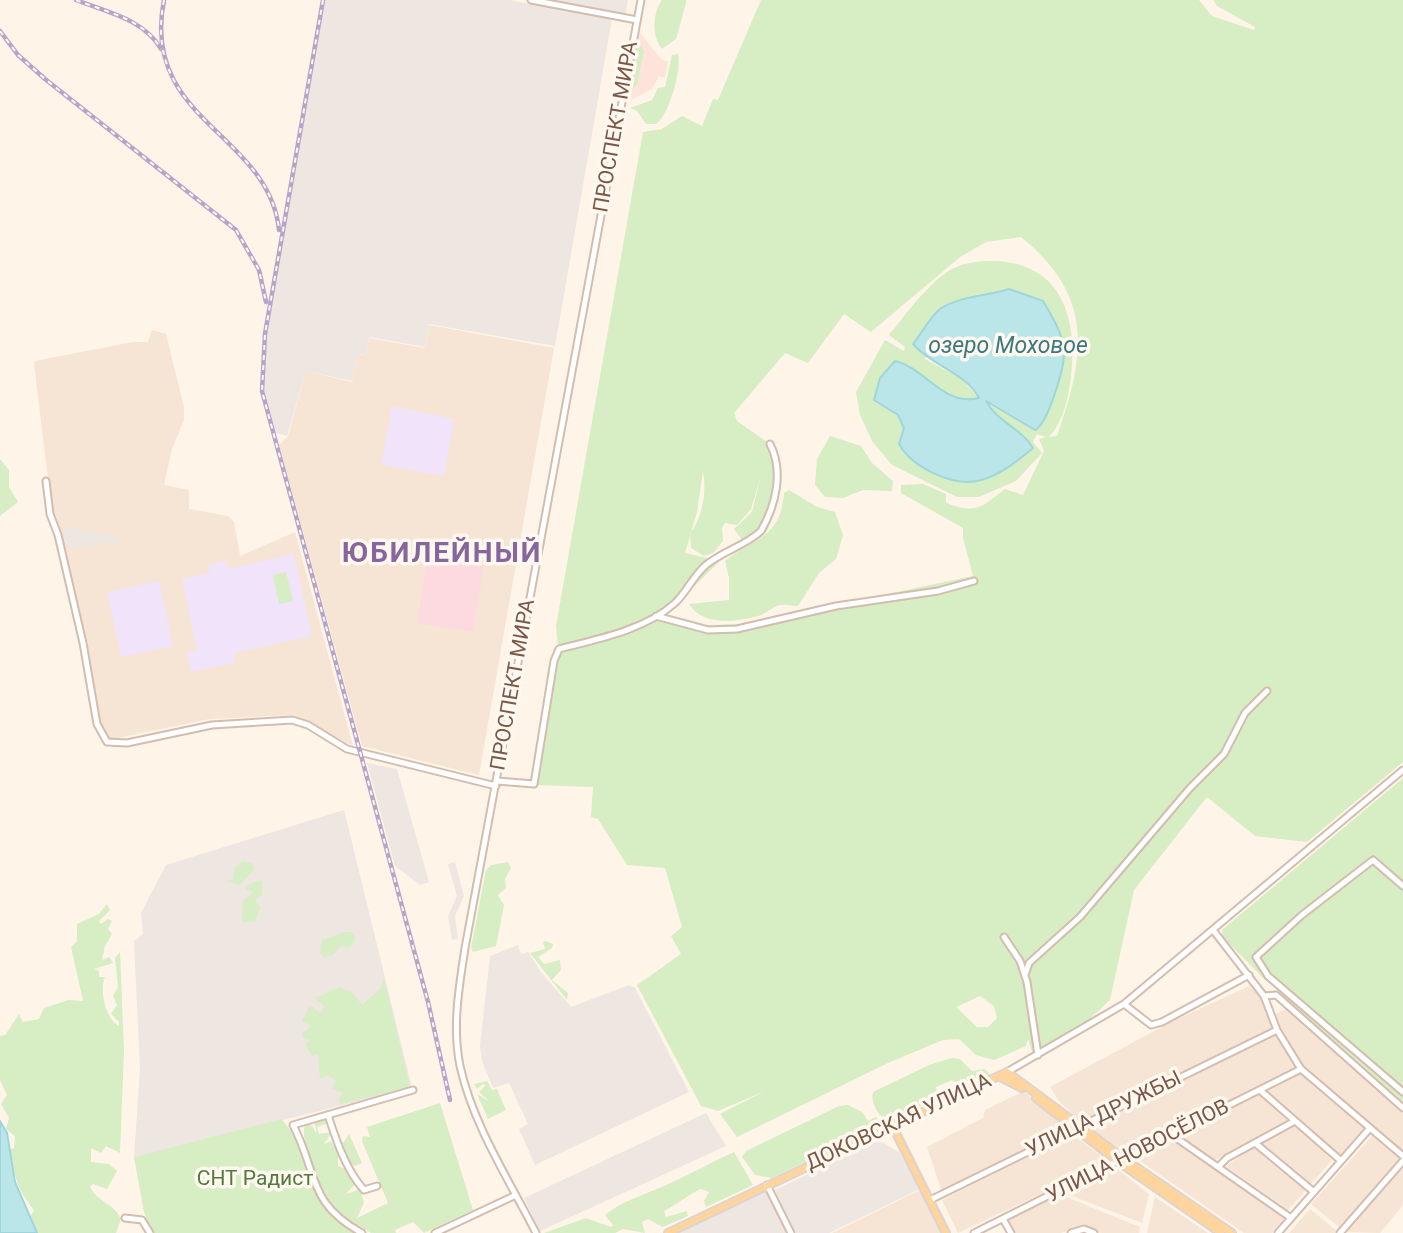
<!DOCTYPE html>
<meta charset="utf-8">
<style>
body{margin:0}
canvas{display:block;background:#fef4e7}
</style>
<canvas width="1403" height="1233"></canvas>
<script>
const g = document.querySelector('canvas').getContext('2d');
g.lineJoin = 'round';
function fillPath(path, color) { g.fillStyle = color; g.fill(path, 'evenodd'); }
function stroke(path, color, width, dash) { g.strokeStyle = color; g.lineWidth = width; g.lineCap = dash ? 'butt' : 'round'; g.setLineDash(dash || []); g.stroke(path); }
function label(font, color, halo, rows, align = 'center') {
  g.font = font + ' Roboto,sans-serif'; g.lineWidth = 7; g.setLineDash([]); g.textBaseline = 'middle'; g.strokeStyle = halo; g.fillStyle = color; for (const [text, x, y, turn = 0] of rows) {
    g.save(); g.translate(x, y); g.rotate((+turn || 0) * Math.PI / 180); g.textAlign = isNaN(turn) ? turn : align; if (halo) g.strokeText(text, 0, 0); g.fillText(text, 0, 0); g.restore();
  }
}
fillPath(new Path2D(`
 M429,325l125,23 -75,427 -117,-29 -83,-301 9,-9 18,-65 46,11 6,-28 8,1 3,-17 56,10z
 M152,330l14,4 18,73v13l-12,29 -8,36 25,5v19l39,7 6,6 6,34 55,-24 58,214 -60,-31 -83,4 -98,20 -5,-1 -6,-10 -17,-92 -24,-104 -8,-20 -18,-148 1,-3 98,-19h15z
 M1249,986l4,4 4,-2 18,40 -192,96 -24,-23 -9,-14 119,-64z
 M1287,1008l116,102v42l-101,-86 -28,-51z
 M1278,1034l19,34 -169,86 -40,-27z
 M1300,1072l64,56 -25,29 -73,-65z
 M1024,1091l45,40 -127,61 -15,-45 56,-29 2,-8z
 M1261,1093l28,29 -75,39 -37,-26z
 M1294,1123l38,37 -21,24 -52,-41z
 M1072,1134l37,28 -151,71 -16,-33z
 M1373,1135l27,23 -60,70 -29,-24z
 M1171,1138l116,77 -15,18h-28l-108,-75z
 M1254,1146l52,44 -18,20 -62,-44z
 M1403,1163v42l-23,28 -36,-1z
 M1115,1167l34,27 -7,29 -78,-30z
 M920,1190l22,43h-110z
 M1059,1194l81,33 -1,6h-38l-19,-8 -21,8h-47l-7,-13z
 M1155,1197l53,36h-61z
 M1310,1209l27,22 -2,2h-46z`), '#f6e5d5');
fillPath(new Path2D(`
 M639,32l23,28 6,1 -3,17 -6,-2 -7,13 -25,13z`), '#fee3da');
fillPath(new Path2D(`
 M325,0h184l103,19 -57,327 -126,-22 -4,23 -56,-10 -3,18 -8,-1 -6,27 -46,-10 -19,65 -14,-4 -10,-41v-35z
 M553,0h75l-2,14z
 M72,528l46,9 1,5 -52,6 -4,-19z
 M367,763l30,6 32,113 -9,3 -25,-19z
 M344,810l68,278 -278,69 6,-88 -6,-128 9,-7 -2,-21 25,-48z
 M455,862l9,34 -9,20 3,23 -6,1 -4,-24 9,-20 -9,-32z
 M518,945l3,9 7,-2 13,20 30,35 58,-22 6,3 54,104 -154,73 -16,-36 9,-5 -19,-41 -16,5 -11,-27 -2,-15 10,-90z
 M706,1113l20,33 -186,85 -16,-33z
 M875,1142l9,1 15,9 21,37 -91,44h-33l-21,-43z
 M766,1192l22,41h-111z`), '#eee6e1');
fillPath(new Path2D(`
 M392,406l62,13 -10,57 -63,-11z
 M294,554l18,82 -78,17 1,10 -44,9 -4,-20 10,-2 -15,-71 28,-6 -2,-8 18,-4 2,8z
 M159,581l14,65 -52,11 -14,-65z`), '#f1e3fa');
fillPath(new Path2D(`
 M428,558l56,9 -11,65 -56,-9z`), '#fcdae0');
fillPath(new Path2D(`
 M662,0h24v3l-10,36 -14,10c-10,-12 -10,-35 0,-49z
 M761,0h438l13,16 42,14 1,-3 -38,-21 -4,-6h190v762l-96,80 -52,-6 -48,-39 -73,93 -24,110 -31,29 -47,23 -4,-13 -2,7 -32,14 -18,-5 -17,-16 -16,1 -53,22 -153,75 -17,-23 45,-23 -47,20 -17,-5 -64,-121 44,-31 -10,-18 11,-9 -17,-59 -38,-3 -29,-46 -7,-2 2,-30 -57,-2 23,-126 -3,-33 87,-494 19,-3 20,-13 20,10 11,-27 5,1zM1021,237c73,59 65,118 36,199l-8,1c15,-16 19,-39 22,-60 7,-57 -8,-114 -77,-116 -14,0 -29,1 -42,8 -25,15 -44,43 -63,66l16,12 -1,4 -19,-11 -29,52 4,23 12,26 20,24 65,32h22l37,-16 26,-28 -9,-11 4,-8 9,3 -7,2 5,12 -21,44 -18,-6c-24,19 -29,25 -59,14v-9l-23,-10 -22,1v8l62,35v10l10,38 -229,48 -35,1 -43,-11 54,-53 -35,-8 12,-41 6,-41c4,20 0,45 -13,63l1,14 13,8 9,-3 10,-12 -1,-13 3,-5 12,2 14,-16 10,-34 -9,37 -18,17 12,16 21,-14 8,-21 2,-61 -40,-28 -3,-8 51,-60 23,10 36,-49 27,18 89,-75 26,-15zM1009,289l53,83 -13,39 -53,-5 -11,-6c13,20 33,30 48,49l-29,19 -100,-40 -6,-13 -11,-9 21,-42c19,18 43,41 71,34l-19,-20 -35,-19 35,-59 27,-4zM980,996l14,10 3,12 -9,9h-11l-21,-20z
 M641,46l3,5 -7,34 -6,5 -2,-4 7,-38z
 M678,54c4,15 -9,62 -22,70h-10l-9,-13 -7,-3 22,-8 6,-12 7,-1 7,-32z
 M830,436l31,10 11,17 21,18 -1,10 -29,-1 -20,8 -18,-1 -10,-12 2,-26z
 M0,459l9,11v17l9,15 -18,14z
 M789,490l28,17 18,5 8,23 -7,24 -17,14 -21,33c-5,0 -12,-2 -17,-1 -7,1 -13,7 -20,10 -22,7 -58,12 -72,-11l40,-4v-22l-4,-17c29,-23 56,-23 59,-68z
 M286,572l7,29 -14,3 -6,-29z
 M1403,778v324l-142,-126 -38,-39 -1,-7z
 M242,861l11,3 1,5 -14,16 -15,-4 8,-1 2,-12z
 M508,862l3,6 -6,11 1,9 -8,7 6,10 -8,41 -23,6 -2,-4 15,-78 5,-5z
 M262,880v14l-7,6 5,8 -5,14h-13l1,-21 11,-9 -9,-3 4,-5z
 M107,904l3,6 -11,11 2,3 7,-5 4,2 -4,8 4,5 -7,12 -3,14 7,-3 4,6 -19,6 5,2v6h6c-6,14 1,43 14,49v-4l-8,-8 6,-9 -4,-9 5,-9 -3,-29 5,-6 4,98 -4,103 -14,-7 -5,7 -10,-5v14l18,2 8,7 -10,18 -14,-5 -3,2c3,13 24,17 31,33l-5,14h-79l-7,-16 4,-7c-17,-21 -19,-32 -24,-60l4,-2 1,-12 -9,-7 3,-11 -8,-14 6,-9 -7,-15v-44l5,-1 14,-21 4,8 16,-3 5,-11 25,-8 14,1 -12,-54 6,-6v-17l22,-10z
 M345,932h7l3,5 -2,8 -6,3 -5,-3 -11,11 -7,1 -4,-4 2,-13z
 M546,941l7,3 -1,4 -14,9 6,7 16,-4 1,10 -9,10 16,13 -1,7 -37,-47 15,-4 -2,-7z
 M384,979l26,108 -70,17 -1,-6 4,-5 -11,-4 4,-8 -8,-6 -8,4 -2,-25 -6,2 -6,-11 4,-5 -6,-1 -2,-5 9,-8 -9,-5 8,-16 10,8 5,-6 -10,-9 24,-11 13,5 10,13 18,-16z
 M952,1058l8,1 12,12 13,-2 5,6 -28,13 -10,-8 -16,7 2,10 -47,25c-11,-2 -21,-19 -18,-30l56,-27z
 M487,1081l5,9 5,-1 9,21 -18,9 -11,-25 13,8 -11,-10 7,-7 -3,-1 -6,5 -3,-5z
 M440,1103l33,107 -49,23 -11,-11 -18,8 1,3h-25l-12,-8 -4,2c-24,-14 -57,-75 -50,-103l6,1 6,9 -3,-14 13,-4 2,7 -12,4 2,7 13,-2 -8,12 7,-3 7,12v13l12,5 6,12 -10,11 14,-5 4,13 -7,16 31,-15 -26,-62 1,-5 7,1 -3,-10z
 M848,1105l14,7 6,9 8,-4 5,8 -109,53 -17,-3 -13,-18 4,-6 93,-45z
 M282,1119c5,8 12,14 16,23 20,40 14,66 59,91h-205l-8,-21 -10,-55z
 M349,1134l13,29 -7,3 -6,-3 -6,-20z
 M734,1152l19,33 -47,22 -2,-6 5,-9 -8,-3c-11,4 -24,16 -37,22l2,6 21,-6 1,5 -25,11 -15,-8 -6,3 3,11 -22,-4 -8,4h-71l42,-15 25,9 2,-2 -8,-10c17,-14 39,-20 59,-29 23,-10 46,-23 70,-34z`), '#d7edc4');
const water = new Path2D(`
 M1009,289l34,12c9,15 20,33 21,50 1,15 -16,73 -29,79l-49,-29c11,21 35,27 47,47 -14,12 -34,28 -52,32 -28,8 -69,-13 -82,-36l5,-16 -6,-13 -24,-15 6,-22 15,-17c31,7 48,46 84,37 -12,-24 -48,-33 -66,-54 8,-10 17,-27 27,-35 19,-13 48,-13 69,-20z
 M0,1121l7,12 8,49 22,51h-37z`);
fillPath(water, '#bae5e9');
stroke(water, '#9fd6dc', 2);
const minor = new Path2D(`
 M531,0l106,20
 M46,481l4,33 8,21 25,108 14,81 10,18 20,1 85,-18 80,-5 16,5 39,24 149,37
 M656,616l52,14 29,-1 99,-23 102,-15 36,-10
 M497,781l37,3 20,-123 5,-12c39,-10 86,-19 116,-46 12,-11 18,-27 31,-38 17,-14 39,-19 55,-34 15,-26 23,-60 9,-87
 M1403,886l-30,-26 -71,55 -46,42 12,19 135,116
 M1213,930l51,66 13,34 24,39 102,87
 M1004,937l16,24 7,21 11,73
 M1025,975l4,-12 51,-46 110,-129 34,-34 21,-41 22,-22
 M1264,996l12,-1 127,113
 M1124,1004l27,21 11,-3 87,-47
 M1007,1072l117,-68 279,-234
 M1261,1091l79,69
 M328,1115c8,25 18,55 36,75l13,-4
 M1172,1135l119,83
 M1255,1143l59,49
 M1219,1166l8,-8 68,-37
 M767,1185l24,48
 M930,1200l347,-170
 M125,1218l17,2 8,13
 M1003,1219l8,14
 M362,1233c-55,-30 -44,-60 -69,-108l120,-35
 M435,1233l81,-38
 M536,1233c-27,-53 -63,-108 -76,-167 -8,-39 -1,-79 5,-118l176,-948
 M974,1233l327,-164
 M1071,1233l13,-4 10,4
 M1278,1233l92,-105
 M1340,1233l63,-72`);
const major = new Path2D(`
 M998,1076l24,12
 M1036,1098l81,63 104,72
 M893,1127l53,106
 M668,1233l339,-161 116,86 109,75`);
stroke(minor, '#d3bdae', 9);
stroke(major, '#dcd4d0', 10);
stroke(minor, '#fff', 5);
stroke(major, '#ffd59d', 6);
const rail = new Path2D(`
 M76,0c30,12 68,19 85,49
 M164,0c-24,121 105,133 115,230
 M323,0l-58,334 -3,57 166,611 22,98
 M0,31l18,24 27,24 191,151 23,40 7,32`);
stroke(rail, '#b6a4c9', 4.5);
stroke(rail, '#fff8ef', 2, [5]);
label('21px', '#7a5849', '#fff8ef', [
 ["ПРОСПЕКТ МИРА",617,127,-80],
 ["ПРОСПЕКТ МИРА",514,685,-80],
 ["УЛИЦА ДРУЖБЫ",1104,1115,-26],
 ["ДОКОВСКАЯ УЛИЦА",899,1123,-25],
 ["УЛИЦА НОВОСЁЛОВ",1138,1152,-27]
]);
label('21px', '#527a3d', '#fff8ef', [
 ["СНТ Радист",255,1180]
]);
label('italic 23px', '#3b787f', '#fff8ef', [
 ["озеро Моховое",1008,347]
]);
g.letterSpacing = '2px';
label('bold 28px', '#87659d', '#fff8ef', [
 ["ЮБИЛЕЙНЫЙ",442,555]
]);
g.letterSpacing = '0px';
</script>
